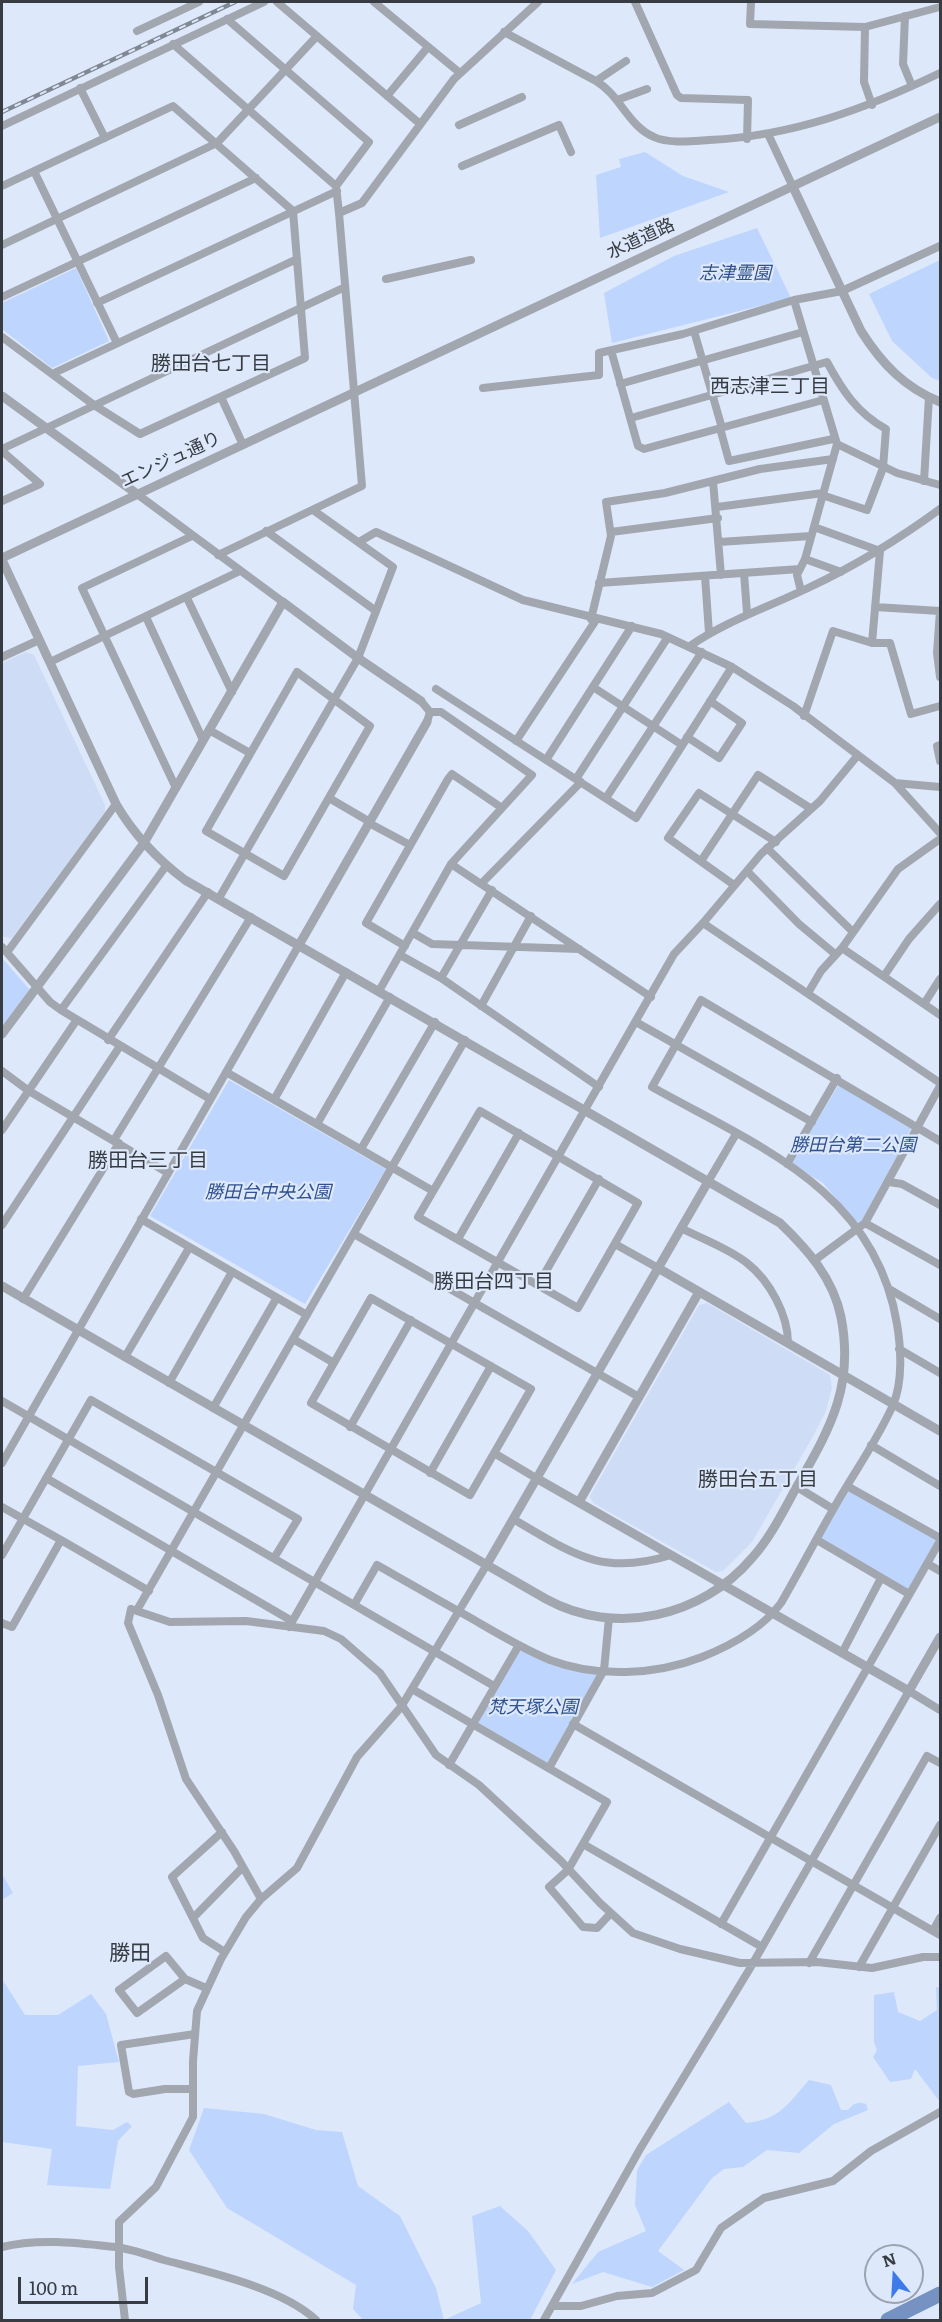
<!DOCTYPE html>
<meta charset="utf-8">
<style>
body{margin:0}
#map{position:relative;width:942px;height:2322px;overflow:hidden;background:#dde8fb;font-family:Literata,serif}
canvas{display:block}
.frame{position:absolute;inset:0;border:3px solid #373c43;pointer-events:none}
.north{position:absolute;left:864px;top:2244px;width:60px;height:60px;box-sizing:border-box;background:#dde8fb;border:2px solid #9ba3b1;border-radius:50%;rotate:342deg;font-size:16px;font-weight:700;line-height:24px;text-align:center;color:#373c43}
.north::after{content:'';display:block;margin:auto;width:21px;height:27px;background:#3e7ae9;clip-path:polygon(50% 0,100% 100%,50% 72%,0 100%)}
.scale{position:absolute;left:18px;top:2277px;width:130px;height:27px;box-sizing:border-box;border:3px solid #373c43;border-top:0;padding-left:8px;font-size:18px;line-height:21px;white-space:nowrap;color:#373c43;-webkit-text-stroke:4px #dde8fb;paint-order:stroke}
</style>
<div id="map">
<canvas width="942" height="2322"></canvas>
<div class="frame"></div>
<div class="north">N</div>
<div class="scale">100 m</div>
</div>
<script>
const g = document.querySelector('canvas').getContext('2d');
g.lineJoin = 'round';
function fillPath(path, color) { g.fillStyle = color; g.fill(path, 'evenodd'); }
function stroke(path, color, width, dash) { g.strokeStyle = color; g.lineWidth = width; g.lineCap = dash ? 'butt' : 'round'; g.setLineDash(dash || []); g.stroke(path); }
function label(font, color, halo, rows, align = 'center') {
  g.font = font + ' Literata,"Noto Sans JP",serif'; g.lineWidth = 4.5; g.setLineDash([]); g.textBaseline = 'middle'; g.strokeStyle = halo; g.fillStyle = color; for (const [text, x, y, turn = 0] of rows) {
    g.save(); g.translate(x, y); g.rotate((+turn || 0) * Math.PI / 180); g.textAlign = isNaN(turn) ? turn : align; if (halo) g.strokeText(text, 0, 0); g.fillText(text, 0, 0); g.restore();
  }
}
fillPath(new Path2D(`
 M26,652l8,3 71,150v7l-93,126 -8,-1 -2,-5v-269z
 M707,1303l123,72 2,13 -6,23 -14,27 -60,104 -29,29 -7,1 -123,-69 -3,-7 109,-191z`), '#cedcf6');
fillPath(new Path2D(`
 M645,152l38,24 46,16 -129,46 -4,-63 25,-8 -2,-8z
 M757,228l34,70 -179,45 -8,-50 70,-37z
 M940,260v121l-8,-3 -40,-37 -23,-47z
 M76,268l33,73 -57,27 -50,-39v-26z
 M2,958l28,32 -28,40z
 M229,1080l157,89 -81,135 -155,-88z
 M839,1084l73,43 -24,46 -1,8 -5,2 -18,36 -7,5 -34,-41 -32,-19z
 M847,1486l93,52 -31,56 -92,-54z
 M520,1648l80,25 -53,90 -70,-41z
 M2,1874l11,19 -11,7z
 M2,1979l23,36h33l33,-21 15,20 13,48 -41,4 -2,60 37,4 14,-8 5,4 -14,15 -8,48 -63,-4 5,-36 -50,-7z
 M936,1987l4,1v114l-25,-33 -4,10 -21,3 -17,-25 4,-7 -3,-8v-47l20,-3 4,20 22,9 17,-11z
 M809,2080l22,5 10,25h7c6,-7 9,-8 18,-6l2,6 -34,14 -35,29 -32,-3 -24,17 -19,2 -12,9 -54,73 26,19 -32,17 -49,-15 -31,12 26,-32 48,-21 -11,-26 2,-35 9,-15 83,-53 17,21c33,-3 42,-19 63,-43z
 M204,2108l60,6 52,16 26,2 16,54 42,30 36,72 8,32 37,-17 -9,-87 28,-10 28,25 28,39 -26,50h-167l-10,-11 3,-24 -129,-77 -38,-58z`), '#bed5fd');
stroke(new Path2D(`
 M888,2320l52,-26`), '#7692c2', 15);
stroke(new Path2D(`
 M277,2l142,121
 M374,2l86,71
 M635,2l42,93 4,3 67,2 -1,39
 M751,2l-1,22 115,3 75,-20
 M905,16l-2,48 9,22
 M227,19l142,123 -33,44
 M865,27l-1,55 8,23
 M137,31l62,-29
 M504,32l92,49 30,-20
 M173,44l163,142 3,27 23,273 -144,69
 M596,81c24,14 32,45 58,56 15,7 39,4 55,3 84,-4 156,-31 231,-67
 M80,88l25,50
 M387,96l41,-49
 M617,100l30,-11
 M459,125l63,-28
 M2,126l262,-124
 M768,134l25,53
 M462,166l97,-41 12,27
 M34,171l83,172
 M2,186l171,-80 120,105 12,147 -165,76 -46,-29 -92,-68
 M339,213l23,-10 92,-124 84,-77
 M2,245l215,-102 100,-107
 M386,279l85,-19
 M2,297l254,-119
 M794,300l43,144 60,29 43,12
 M97,303l240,-112
 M694,331l28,97
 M611,350l27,96 6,3 179,-49
 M52,374l245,-115
 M620,384l183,-52
 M483,388l116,-13v-22l84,-19 111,-34 48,-9 98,-45
 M221,397l22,48
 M631,418l196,-56c15,28 30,51 59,67l-3,39 -16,42 -45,-15
 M720,428l9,33 104,-22
 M2,449l343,-162
 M2,451l38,33 -38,17
 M713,481l8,94
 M924,481l5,-84
 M137,494l146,108
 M717,507l106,-14
 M814,527l66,24 -8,92
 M266,531l110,80
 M611,532l107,-14
 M359,542l17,-10 147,68 138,34 71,33 61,39 102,77 45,50
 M719,542l92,-6
 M805,559l36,13
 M744,573l3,40
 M705,576l4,57
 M599,583l201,-14
 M801,591l-4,-16 8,-16 32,-115
 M187,598l45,94
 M875,607l65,4
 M940,611l-3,42 3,24
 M146,617l57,123
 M591,619l20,-83 -5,-34 59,-9 95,-24 73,-10
 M690,646c38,-26 79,-39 120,-59 47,-22 89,-48 130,-78
 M2,657l37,-17
 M50,662l190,-91
 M297,672l73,54 -86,150 -78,-45z
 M593,687l89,58
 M436,689l200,129 96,-151
 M421,701l9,11 -3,10
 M804,716l29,-85 39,12h18l21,71 29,-8
 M209,730l41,23
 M687,737l32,21 23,-35 -32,-22
 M516,741l80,-121
 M940,745l-3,1 3,15
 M546,760l86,-134
 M576,779l92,-142
 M895,783l45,4
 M176,788l-94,-200 110,-52
 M329,798l41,24
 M606,798l96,-146
 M369,823l41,22
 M767,848l86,84
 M701,861l57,-86 52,33
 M451,864l200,133
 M747,871l52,53 36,30
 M481,884l100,-102
 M734,885l-66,-47 31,-45 77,49
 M219,898l139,-240 35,-91 -80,-57
 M703,923l237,160
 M413,933l19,11 147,5
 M405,946l-39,-23 82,-144 4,-5 50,34
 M2,947l48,55 11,8 149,89
 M842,948l98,67
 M8,951l108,-147
 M400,955l41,23 158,109
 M884,976l25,-37 31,-35
 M441,978l51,-88
 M379,991l72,-127 81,-89 -91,-63h-11
 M808,993l13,-22 21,-23 56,-79 42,-30
 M924,1004l16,-25
 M481,1006l50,-90
 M61,1010l105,-144
 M636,1022l176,100
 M108,1040l100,-148
 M2,1071l27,20 139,82
 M226,1072l207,119
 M275,1098l71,-126
 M480,1111l158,92 -60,105 -160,-91z
 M317,1124l73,-127
 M2,1130l74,-109
 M114,1140l137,-223
 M361,1149l74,-127
 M787,1164l50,-86
 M709,1180l27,-46
 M889,1182l13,2 38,21
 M141,1219l166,96
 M865,1223l75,42
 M2,1225l118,-179
 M681,1228c21,11 47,20 66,35 23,18 41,52 41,80
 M354,1234l285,163
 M458,1239l61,-106
 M615,1244l43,24
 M815,1260l50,-37 75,-137
 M538,1285l61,-106
 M889,1289l51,30
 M371,1298l160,91 -61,106 -159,-92z
 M23,1299l96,-156
 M293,1339l41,24
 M899,1349l41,24
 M125,1357l64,-109
 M169,1383l63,-111
 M2,1401l492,285
 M213,1408l63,-109
 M350,1427l61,-107
 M871,1445l69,41
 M494,1453l42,25
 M2,1463l297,-518
 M430,1473l61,-107
 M46,1478l246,143
 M847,1486l93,52
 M797,1487l36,22
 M2,1507l59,33
 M513,1519c59,34 88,58 158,36
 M817,1540l92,54
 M2,1555l89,-155 207,119 -24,39
 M928,1564l12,7
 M354,1605l23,-40c30,17 61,35 92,52 26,15 52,31 81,43 47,18 106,15 152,-3 30,-12 60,-28 79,-54 18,-31 35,-64 53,-95 19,-34 43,-67 59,-103 10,-23 8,-57 4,-81 -22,-134 -139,-178 -245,-237l49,-87 239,141
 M137,1610l328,-570
 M2,1623l10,4 49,-87 88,51
 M289,1627l385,-673 29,-31 58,-69 59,-53 38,-46
 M842,1653l39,-75
 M412,1689l195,113 -39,68 -19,17 34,40 14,1 14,-15
 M573,1724l367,211
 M449,1765l70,-120
 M549,1768l55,-98 5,-52
 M222,1832l-50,45 31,61 22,14
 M583,1844l179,103
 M261,1899l-27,-48 -48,-72 -28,-84 -30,-72 3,-14 39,13 76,-1 78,10 17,8 39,34 56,82 43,30 82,76 39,42 33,30 47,16 60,14 77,-1 55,6 51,-11h17
 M193,1918l50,-51
 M721,1924l219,-383
 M933,1931l7,-13
 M809,1963l118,-207 13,7
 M859,1967l81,-142
 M185,1979l-48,34 -18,-23 47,-34 19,23 21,9
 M193,2089h-28l-32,5 -4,-2 -8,-47 74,-11
 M2,2247c36,-9 76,-4 113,0 17,2 33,8 49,13 45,12 118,28 152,60
 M553,2306h28l36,-10 35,-3 44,-23 25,-42 43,-30 69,-17 38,-30 69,-39
 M125,2320l-6,-53v-45l37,-35 37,-70v-56l4,-50 24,-52 25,-42 15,-18 36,-31 60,-111 44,-50 85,-141
 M544,2320l96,-171 109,-179 160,-279 31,19`), '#a2a7af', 8);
stroke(new Path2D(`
 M793,187l68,144c21,33 43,56 79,71
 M2,396l135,98
 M2,558l938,-441
 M2,560l114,244c18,31 41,55 69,76l595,343c28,27 53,55 61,94 13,67 -9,108 -41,164 -15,26 -28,55 -48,77 -50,59 -137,79 -206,41l-544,-313
 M299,945l128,-223
 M2,1034l142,-191 139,-241 75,56 63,43
 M658,1268l282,163
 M536,1478l373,213 31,-54
 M579,1502l120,-210
 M486,1566l223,-386`), '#a2a7af', 9);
const rail = new Path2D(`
 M2,112l233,-110`);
stroke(rail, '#808894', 4.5);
stroke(rail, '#dde8fb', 2, [7]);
label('18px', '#373c43', '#dde8fb', [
 ["水道道路",641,239,-25],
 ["エンジュ通り",171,460,-25]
]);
label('italic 18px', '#30518f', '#dde8fb', [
 ["志津霊園",735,274],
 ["勝田台第二公園",853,1146],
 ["勝田台中央公園",268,1193],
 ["梵天塚公園",533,1708]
]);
label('20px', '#373c43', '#dde8fb', [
 ["勝田台七丁目",211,364],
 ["西志津三丁目",770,387],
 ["勝田台三丁目",148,1161],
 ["勝田台四丁目",494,1282],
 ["勝田台五丁目",758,1480]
]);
label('21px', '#373c43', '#dde8fb', [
 ["勝田",130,1954]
]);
</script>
